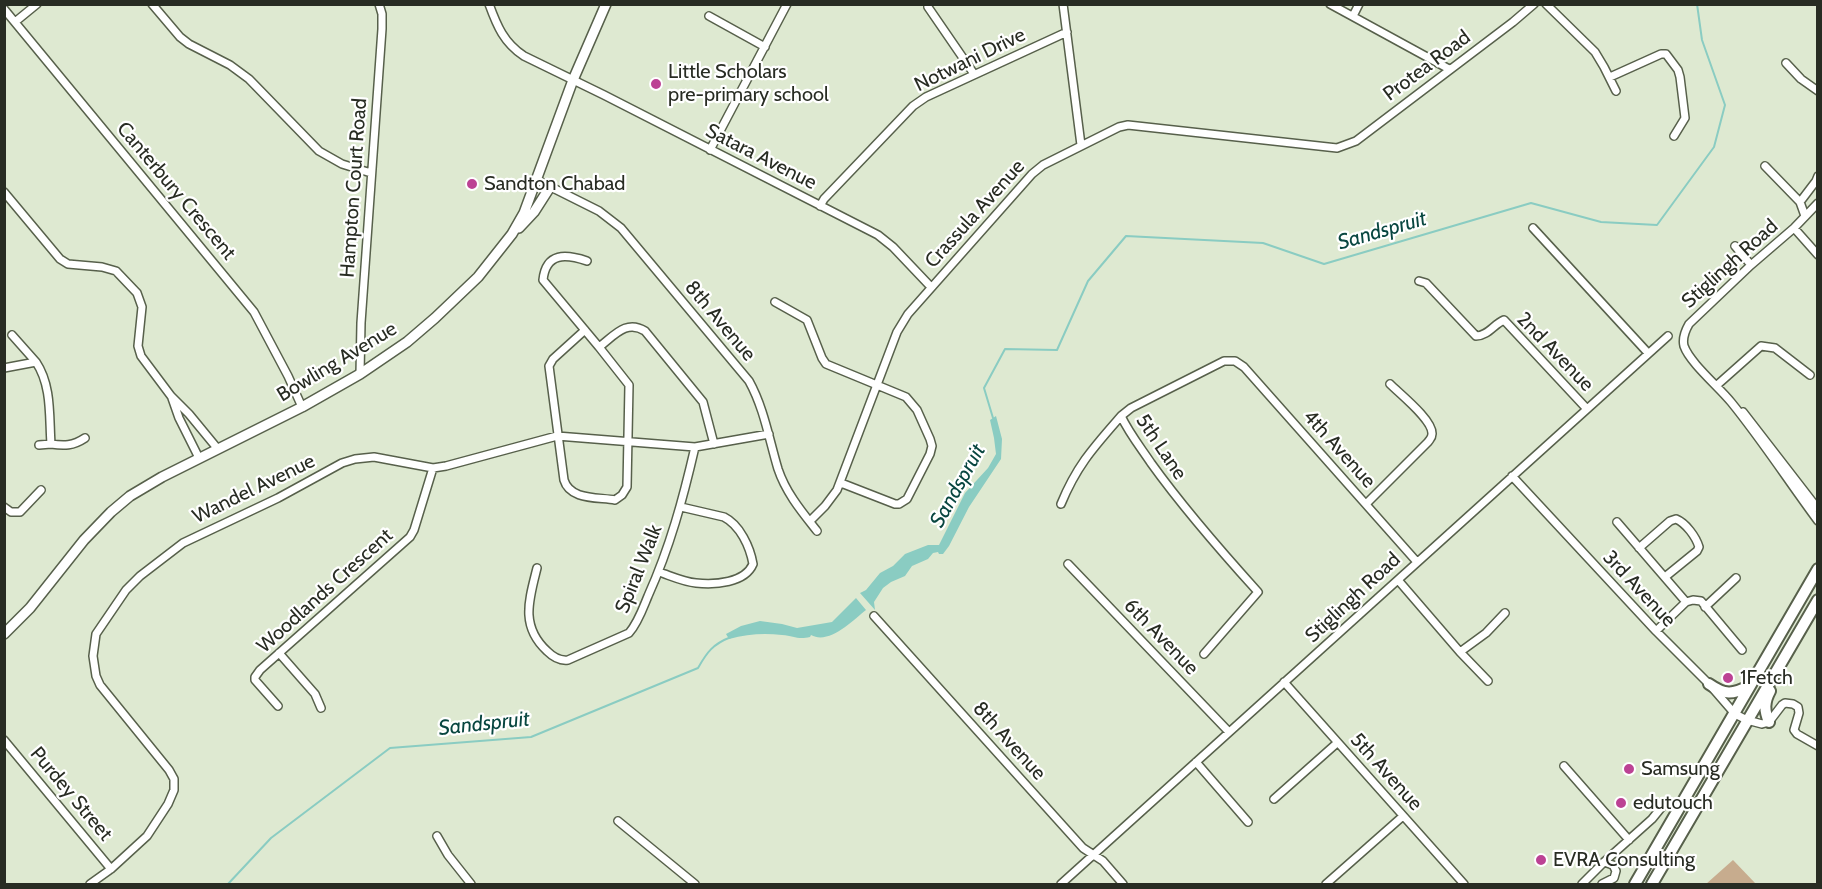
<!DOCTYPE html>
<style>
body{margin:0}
#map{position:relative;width:1822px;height:889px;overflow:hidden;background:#dee9d1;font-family:Cabin,sans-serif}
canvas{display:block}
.frame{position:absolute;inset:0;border:6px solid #282c23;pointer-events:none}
</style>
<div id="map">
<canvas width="1822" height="889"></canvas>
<div class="frame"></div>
</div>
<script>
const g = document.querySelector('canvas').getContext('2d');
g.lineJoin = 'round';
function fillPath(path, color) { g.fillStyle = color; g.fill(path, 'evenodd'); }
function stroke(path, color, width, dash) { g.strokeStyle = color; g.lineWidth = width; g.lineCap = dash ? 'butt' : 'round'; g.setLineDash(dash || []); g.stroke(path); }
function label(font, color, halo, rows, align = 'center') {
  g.font = font + ' Cabin,sans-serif'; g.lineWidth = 4.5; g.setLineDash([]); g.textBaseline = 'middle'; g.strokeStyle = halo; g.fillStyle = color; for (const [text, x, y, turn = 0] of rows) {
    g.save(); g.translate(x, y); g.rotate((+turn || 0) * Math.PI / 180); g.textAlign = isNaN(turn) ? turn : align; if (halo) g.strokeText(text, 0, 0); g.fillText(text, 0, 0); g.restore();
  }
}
fillPath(new Path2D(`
 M1733,860l23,24h-50z`), '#c7ac8e');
fillPath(new Path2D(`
 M996,416l6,23 -1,20 -32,48 -20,39 -6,8h-4l-1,-2 -5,1 -5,6 -16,7 -7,10 -14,6 -8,6 -9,14 1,8 -15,-17 6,-3 14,-17 13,-7 12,-12 23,-9h11l26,-52 23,-25 8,-14 -2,-16 -4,-18z
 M856,598l10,12c-14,11 -37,35 -55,25l-1,2c-12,3 -16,-1 -28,-2 -18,-2 -35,-1 -53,4l-3,-5 15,-8 19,-5 22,3 15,4 35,-6z`), '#8accc2');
stroke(new Path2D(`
 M993,418l-9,-30 21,-39 52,1 31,-69 38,-45 137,7 61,21 207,-61 70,19 56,3 57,-78 11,-42 -23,-65 -5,-36
 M228,884l43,-46 119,-90 141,-11 167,-69c9,-16 15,-24 33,-31`), '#8accc2', 2);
const minor = new Path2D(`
 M152,4l28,33 9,7 41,21 19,14 70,72 23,13 29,9
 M489,4c8,22 15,39 35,52l80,39 274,140 15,12 38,40
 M1063,4l18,141
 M1330,4l119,65
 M1546,4l49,48 9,15 12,24
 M928,7l46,67
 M4,9l250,303 34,64 14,31
 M709,16l56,31
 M1353,16l6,-12
 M15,22l22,-18
 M1786,63l15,16 17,12
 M1610,77l51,-23h5l12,16 2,7 5,41 -11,18
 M710,150l77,-146
 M1765,166l35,36 5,14
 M537,180l62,31 22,17 128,153c15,27 20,58 29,88 8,24 24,43 39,62
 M4,192l56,67 8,5 34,3 14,4 21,22 5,14 -4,39 3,10 30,40 18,18 28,34
 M1800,202l16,-21 2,-5
 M1818,203l-24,25 -43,37 -62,59c-4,7 -7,14 -5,22 6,17 35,41 47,56 31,38 58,80 87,119
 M820,206l4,-7 89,-93 13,-9 141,-65
 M1533,228l115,125
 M1794,228l24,27
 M1735,246l16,19
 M1419,281l7,2 50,53c12,0 18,-12 28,-16l83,89
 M775,302l32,18 15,38 4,6 80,33 11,13 13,29 2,7 -2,8 -23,45 -8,5h-4l-54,-21
 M585,330l-32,29 -4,7 15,114c6,20 33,17 51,20l7,-5 5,-8 2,-102 -30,-38 -56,-67c3,-28 23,-26 44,-19
 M12,335l24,27
 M599,347c15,-11 27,-28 46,-16l58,71 11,42
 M4,368l32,-6c16,24 13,54 15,82 13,2 22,2 34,-6
 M360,374l1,-51 21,-294v-15l-3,-10
 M1716,386l45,-40 14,2 35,27
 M172,398l7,20 20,40
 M1743,412l75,97
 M39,445l12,-1
 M1512,476l144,155 53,53 26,30 12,6 15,4 7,-2 13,-17 3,-2 8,1 5,3 1,6 -5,17 3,4 21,12
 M1061,504c16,-39 33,-57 60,-88
 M1366,504l62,-62c2,-3 4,-4 4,-8 1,-14 -32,-40 -42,-50
 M4,507l7,5h9l21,-22
 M810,521l15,-15 12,-16 60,-158 11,-18 124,-140 11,-9 76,-38 9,-2 209,23 19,-7 157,-119 21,-18
 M1617,522l69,80
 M1639,548l31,-27 6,-2c10,4 20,18 23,28l-2,4 -32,26
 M1068,564l161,168
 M537,568c-8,32 -17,58 10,83 6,6 13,10 21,9l61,-27c9,-10 14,-25 19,-37 22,-49 35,-97 47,-149
 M659,572c12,4 25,10 37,11 19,2 49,0 57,-19 -3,-17 -13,-39 -29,-47l-43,-10
 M1398,580l62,72 28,29
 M1705,607l31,-29
 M874,616l209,232 20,13 20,23
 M1656,631l30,-29 7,-2 8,1 41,49
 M1460,652l26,-19 19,-20
 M279,653l36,41 6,14
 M1204,654l54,-62c-38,-42 -74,-83 -107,-129 -10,-15 -22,-30 -30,-47l10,-8 93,-47h11l9,6 173,195
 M1284,682l180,202
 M278,706l-23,-26v-3l5,-7 150,-133 4,-7 19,-62
 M4,740l107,129
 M1196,762l52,60
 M1564,766l65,74
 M1274,799l63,-56
 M618,821l77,63
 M437,836l11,19 23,29
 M90,884l21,-15 36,-33 21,-32 6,-14v-11l-5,-9 -69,-85 -4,-9 -3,-20 3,-22 30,-44 14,-14 43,-33 95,-45 64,-35 13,-4 19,-2 59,11 13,-2 111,-30 138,11 74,-13
 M1061,884l607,-548
 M1326,884l77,-68
 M1582,884l22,-22 48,-43 13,-16
 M1602,884l12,-6 2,-7 -3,-6 -9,-3`);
const secondary = new Path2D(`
 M519,228l15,-16 16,-25
 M4,634l26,-26 54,-68 27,-28 19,-16 32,-19 140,-70 58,-33 47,-32 28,-24 43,-41 34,-43 12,-21 49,-133 33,-76`);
const primary = new Path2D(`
 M1709,684c16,11 23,11 40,2
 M1769,722c-5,-12 -5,-20 1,-31
 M1635,884l183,-315
 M1652,884l166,-284`);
stroke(minor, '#57604b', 10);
stroke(secondary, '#57604b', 12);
stroke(primary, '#57604b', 14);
stroke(minor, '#fff', 7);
stroke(secondary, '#fff', 9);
stroke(primary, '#fff', 10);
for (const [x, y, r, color] of [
 [656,84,6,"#bc4294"],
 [472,184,6,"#bc4294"],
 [1728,678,6,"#bc4294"],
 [1629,769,6,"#bc4294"],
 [1621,803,6,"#bc4294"],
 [1541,860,6,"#bc4294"]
]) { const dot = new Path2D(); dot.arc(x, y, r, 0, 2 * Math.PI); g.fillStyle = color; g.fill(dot); stroke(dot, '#fff', 2); }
label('20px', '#282c23', '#fff', [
 ["Notwani Drive",970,60,-26],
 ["Protea Road",1427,66,-37],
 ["Satara Avenue",761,157,27],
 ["Hampton Court Road",354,188,-86],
 ["Canterbury Crescent",176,191,50],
 ["Crassula Avenue",975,214,-48],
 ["Stiglingh Road",1730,264,-42],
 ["8th Avenue",720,321,50],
 ["2nd Avenue",1555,352,46],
 ["Bowling Avenue",337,362,-31],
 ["5th Lane",1161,447,56],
 ["4th Avenue",1339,449,48],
 ["Wandel Avenue",254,489,-26],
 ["Spiral Walk",639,569,-68],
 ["3rd Avenue",1639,589,47],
 ["Woodlands Crescent",325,591,-42],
 ["Stiglingh Road",1353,598,-43],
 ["6th Avenue",1161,637,46],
 ["8th Avenue",1009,741,48],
 ["5th Avenue",1386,772,48],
 ["Purdey Street",71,794,50]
]);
label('20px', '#282c23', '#fff', [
 ["Little Scholars",668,72],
 ["pre-primary school",668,95],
 ["Sandton Chabad",484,184],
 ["1Fetch",1740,678],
 ["Samsung",1641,769],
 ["edutouch",1633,803],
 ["EVRA Consulting",1553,860]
], 'left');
label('italic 21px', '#084640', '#fff', [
 ["Sandspruit",1382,231,-16],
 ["Sandspruit",958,486,-61],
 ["Sandspruit",484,724,-6]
]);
</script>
